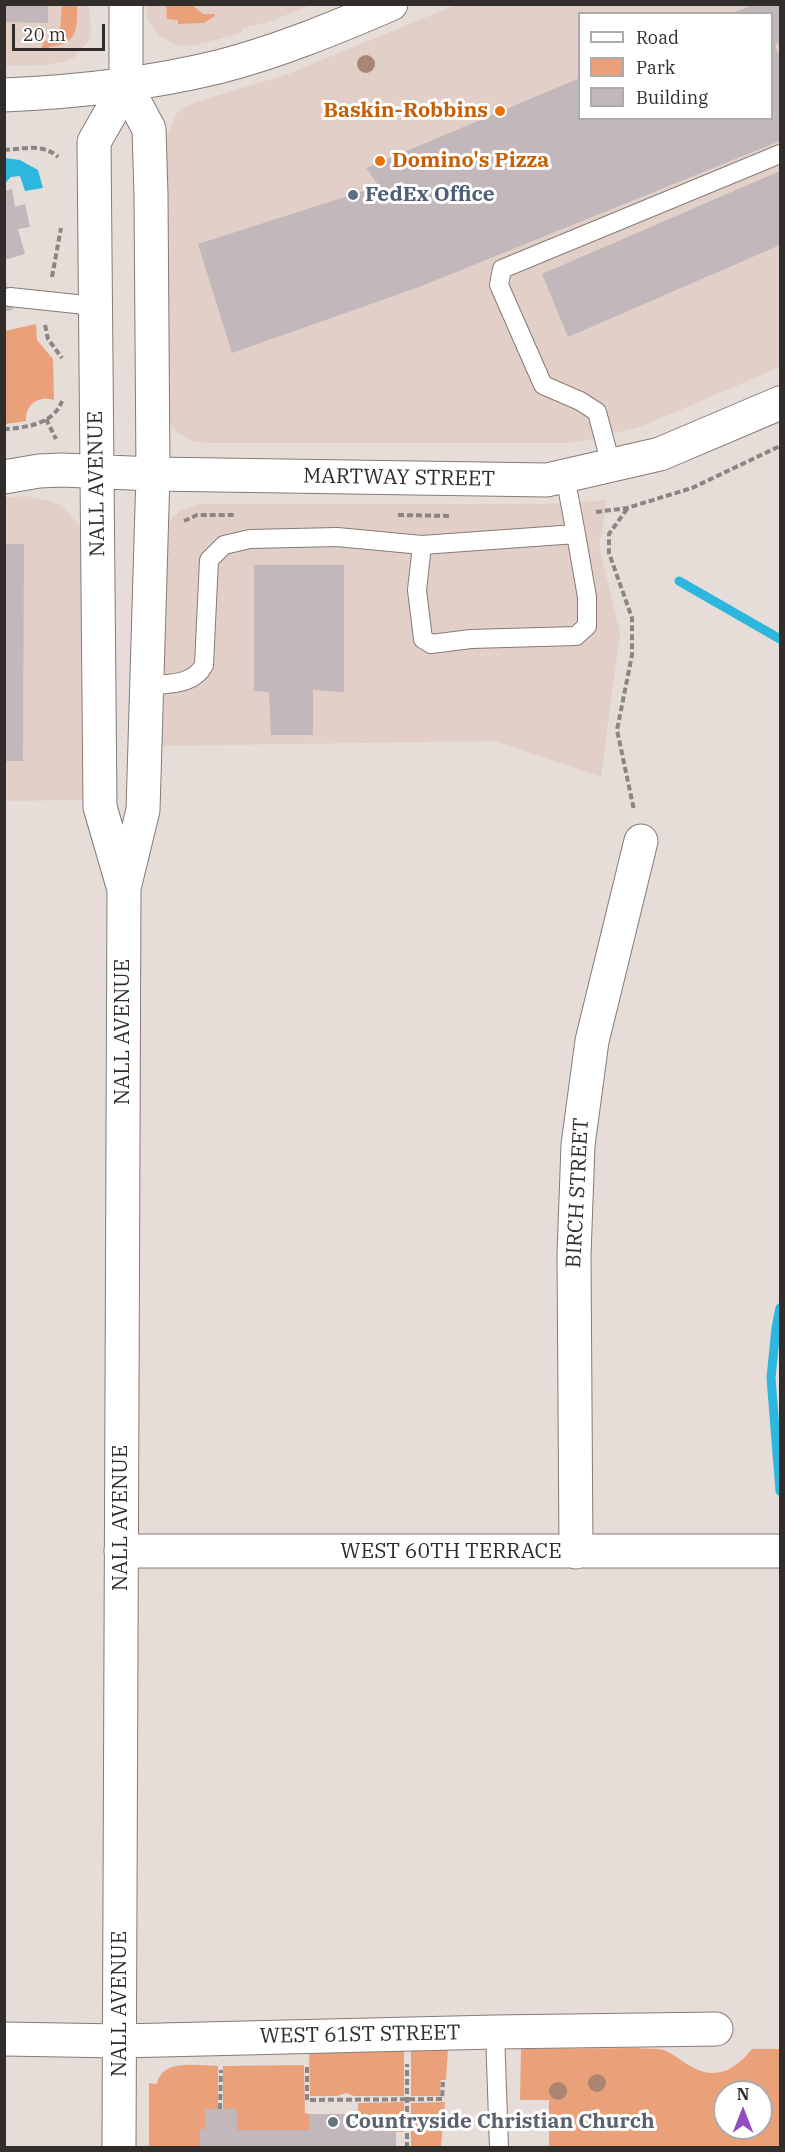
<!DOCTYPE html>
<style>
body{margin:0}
#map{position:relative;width:785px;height:2152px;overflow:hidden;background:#e6dcd8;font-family:"IBM Plex Serif",serif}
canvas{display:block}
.frame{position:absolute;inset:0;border:6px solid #312d2b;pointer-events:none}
.legend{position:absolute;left:578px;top:12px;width:195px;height:108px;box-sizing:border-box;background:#fff;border:2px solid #adabaa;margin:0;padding:8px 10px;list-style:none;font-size:18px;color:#312d2b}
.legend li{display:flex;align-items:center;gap:12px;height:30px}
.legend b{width:30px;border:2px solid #adabaa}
.north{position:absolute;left:713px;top:2080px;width:60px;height:60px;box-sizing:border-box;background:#fff;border:2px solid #adabaa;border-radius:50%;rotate:0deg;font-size:16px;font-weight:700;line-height:24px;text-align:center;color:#312d2b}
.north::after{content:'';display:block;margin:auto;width:21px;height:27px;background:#914ec3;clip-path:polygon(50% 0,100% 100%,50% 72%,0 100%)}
.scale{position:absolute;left:12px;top:24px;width:93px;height:27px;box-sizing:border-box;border:3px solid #312d2b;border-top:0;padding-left:8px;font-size:18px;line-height:21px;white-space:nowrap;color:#312d2b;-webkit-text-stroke:4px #fff;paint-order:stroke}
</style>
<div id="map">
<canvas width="785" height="2152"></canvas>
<div class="frame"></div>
<ul class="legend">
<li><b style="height:8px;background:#fff"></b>Road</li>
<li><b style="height:16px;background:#eaa17a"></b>Park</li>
<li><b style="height:16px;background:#c2b7bb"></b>Building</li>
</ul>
<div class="north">N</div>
<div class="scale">20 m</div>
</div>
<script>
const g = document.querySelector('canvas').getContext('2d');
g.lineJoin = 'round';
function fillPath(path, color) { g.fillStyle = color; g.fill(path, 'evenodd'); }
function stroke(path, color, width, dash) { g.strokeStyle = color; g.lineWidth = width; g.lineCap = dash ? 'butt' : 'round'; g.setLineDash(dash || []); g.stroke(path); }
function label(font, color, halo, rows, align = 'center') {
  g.font = font + ' "IBM Plex Serif",serif'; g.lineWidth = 6; g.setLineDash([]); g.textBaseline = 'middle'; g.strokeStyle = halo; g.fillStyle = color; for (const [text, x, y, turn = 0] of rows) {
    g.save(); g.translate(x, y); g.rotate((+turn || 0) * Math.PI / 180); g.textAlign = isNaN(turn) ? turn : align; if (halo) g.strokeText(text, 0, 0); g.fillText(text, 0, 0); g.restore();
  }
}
fillPath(new Path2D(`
 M4,5h85l2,28 -2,7 -16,18 -7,3 -19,4 -42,1z
 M146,5h165l-42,17 -27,6v5l-47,12 -12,1 -9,-2 -16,-9 -11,-17z
 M455,5h325v362l-137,59 -49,13 -27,4h-362l-13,-2 -15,-8 -10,-15 -2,-276 11,-28 9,-7 11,-5 92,-28zM580,14h192v104h-192z
 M25,496l22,4 14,5 14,15 10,16 4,264 -84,1v-303z
 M607,500l-8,45 21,88 -19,144 -106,-36 -334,5 6,-222 12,-13 20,-7h346z`), '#e2d0c8');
fillPath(new Path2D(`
 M62,5h15c0,23 2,39 -28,42v3h-8l2,-7 17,-14z
 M166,5h26l11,9h12v2l-11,7 -26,1v-4l-11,-1z
 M36,324l1,16 16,19 1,41c-16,-5 -29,5 -28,21l-21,3v-93z
 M636,2048c9,1 19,0 28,2 10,4 18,12 28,17 25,14 44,2 60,-18h28v98h-231v-47h-29l1,-51zM725,2092h36v36h-36z
 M404,2049v47h-50l-8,-3 -9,3h-27l-1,-46z
 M411,2049h37l-2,31h-5l-1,16h-29z
 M304,2065l1,48 4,1v16h-72l-1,-21h-13v-43z
 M218,2066v43h-13v20h-5v18l-51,1v-65l8,1c5,-26 41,-18 61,-18z
 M404,2102v30l-46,-2v-27z
 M445,2102l-4,44h-30v-43z`), '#eaa17a');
fillPath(new Path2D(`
 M5,158l15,2 18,10 5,18 -18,3 -5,-15 -9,1 -6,6z`), '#2eb7de');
stroke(new Path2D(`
 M679,581l101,58
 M780,1308l-4,20 -5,50 9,113`), '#2eb7de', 9);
fillPath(new Path2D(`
 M4,4h44v19l-44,-1z
 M755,4h25v38l-5,3 5,13v83l-361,146 -187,66 -34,-109 181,-58 -13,-18 214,-90v40h192v-104l-39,-1z
 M780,171v74l-212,92 -26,-63z
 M12,189l3,18 10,-3 5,23 -12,2 7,25 -21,6v-69z
 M4,274l9,36 -9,1z
 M4,544h20l-1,217h-19z
 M254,565h90v127l-31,-2v45h-42l-2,-43 -15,-1z
 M205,2109h32v21h72v-16h49v16h38v18h-196v-19h5z`), '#c2b7bb');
const lane = new Path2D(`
 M10,297l85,9
 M611,465l-14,-53 -17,-11 -37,-16 -44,-100 3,-16 278,-115
 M565,476l11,58 -154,11 -5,45 6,49 8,5 40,-5 105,-3 11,-10v-29l-11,-63
 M147,686c21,-3 46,0 57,-21l5,-105 15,-15 26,-6 87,-2 85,8
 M495,2032l4,116`);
const street = new Path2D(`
 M153,474l394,6 113,-26 120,-51
 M121,1551h659
 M576,1552l-2,-297 4,-110 14,-104 49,-200
 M4,2039l116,2 375,-9 221,-3`);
const secondary = new Path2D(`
 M4,95c73,-3 144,-11 214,-28 59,-15 117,-39 173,-63
 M4,477l35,-6 23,-1 91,4
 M123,886l-23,-79 -6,-665 32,-56
 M119,2148l5,-1260 19,-78 10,-336 -2,-279 -2,-66 -23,-43v-82`);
stroke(lane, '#847b77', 20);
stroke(street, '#847b77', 35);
stroke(secondary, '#847b77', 35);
stroke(new Path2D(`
 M4,150c19,-1 39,-7 54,7
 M52,277l9,-49
 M45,325l3,14 14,19
 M46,419l10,20
 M4,429c21,-1 50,-5 58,-28
 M627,509l-18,25v19l23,65v37l-15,75 17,80
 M596,512l31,-4 65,-20 88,-42
 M398,515l53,1
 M184,521l13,-6h38
 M307,2067v33l135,-1 1,-17
 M220,2109l1,-39
 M407,2148v-84`), '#8c8582', 4, [6, 3]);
stroke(lane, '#fff', 18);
stroke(street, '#fff', 33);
stroke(secondary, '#fff', 33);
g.fillStyle = '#aa8672';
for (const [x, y] of [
 [366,64],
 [597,2083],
 [558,2091]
]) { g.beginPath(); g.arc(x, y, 9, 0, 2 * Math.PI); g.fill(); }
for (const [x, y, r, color] of [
 [500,111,6,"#e8710a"],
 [380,161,6,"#e8710a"],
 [353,195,6,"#5c6f8a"],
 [333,2122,6,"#6b7280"]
]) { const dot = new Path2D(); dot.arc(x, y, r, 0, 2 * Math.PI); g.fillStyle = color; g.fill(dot); stroke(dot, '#fff', 2); }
label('bold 21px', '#c56008', '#fff', [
 ["Baskin-Robbins",488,111],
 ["Domino's Pizza",392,161,"left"]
], 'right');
label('bold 21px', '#4e5e75', '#fff', [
 ["FedEx Office",365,195]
], 'left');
label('21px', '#312d2b', '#fff', [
 ["MARTWAY STREET",399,478,1],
 ["NALL AVENUE",97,484,-91],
 ["NALL AVENUE",123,1032,-90],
 ["BIRCH STREET",578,1193,-87],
 ["NALL AVENUE",121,1518,-90],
 ["WEST 60TH TERRACE",451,1552],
 ["NALL AVENUE",120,2004,-90],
 ["WEST 61ST STREET",360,2035,-1]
]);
label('bold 21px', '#5b616d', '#fff', [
 ["Countryside Christian Church",345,2122]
], 'left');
</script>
